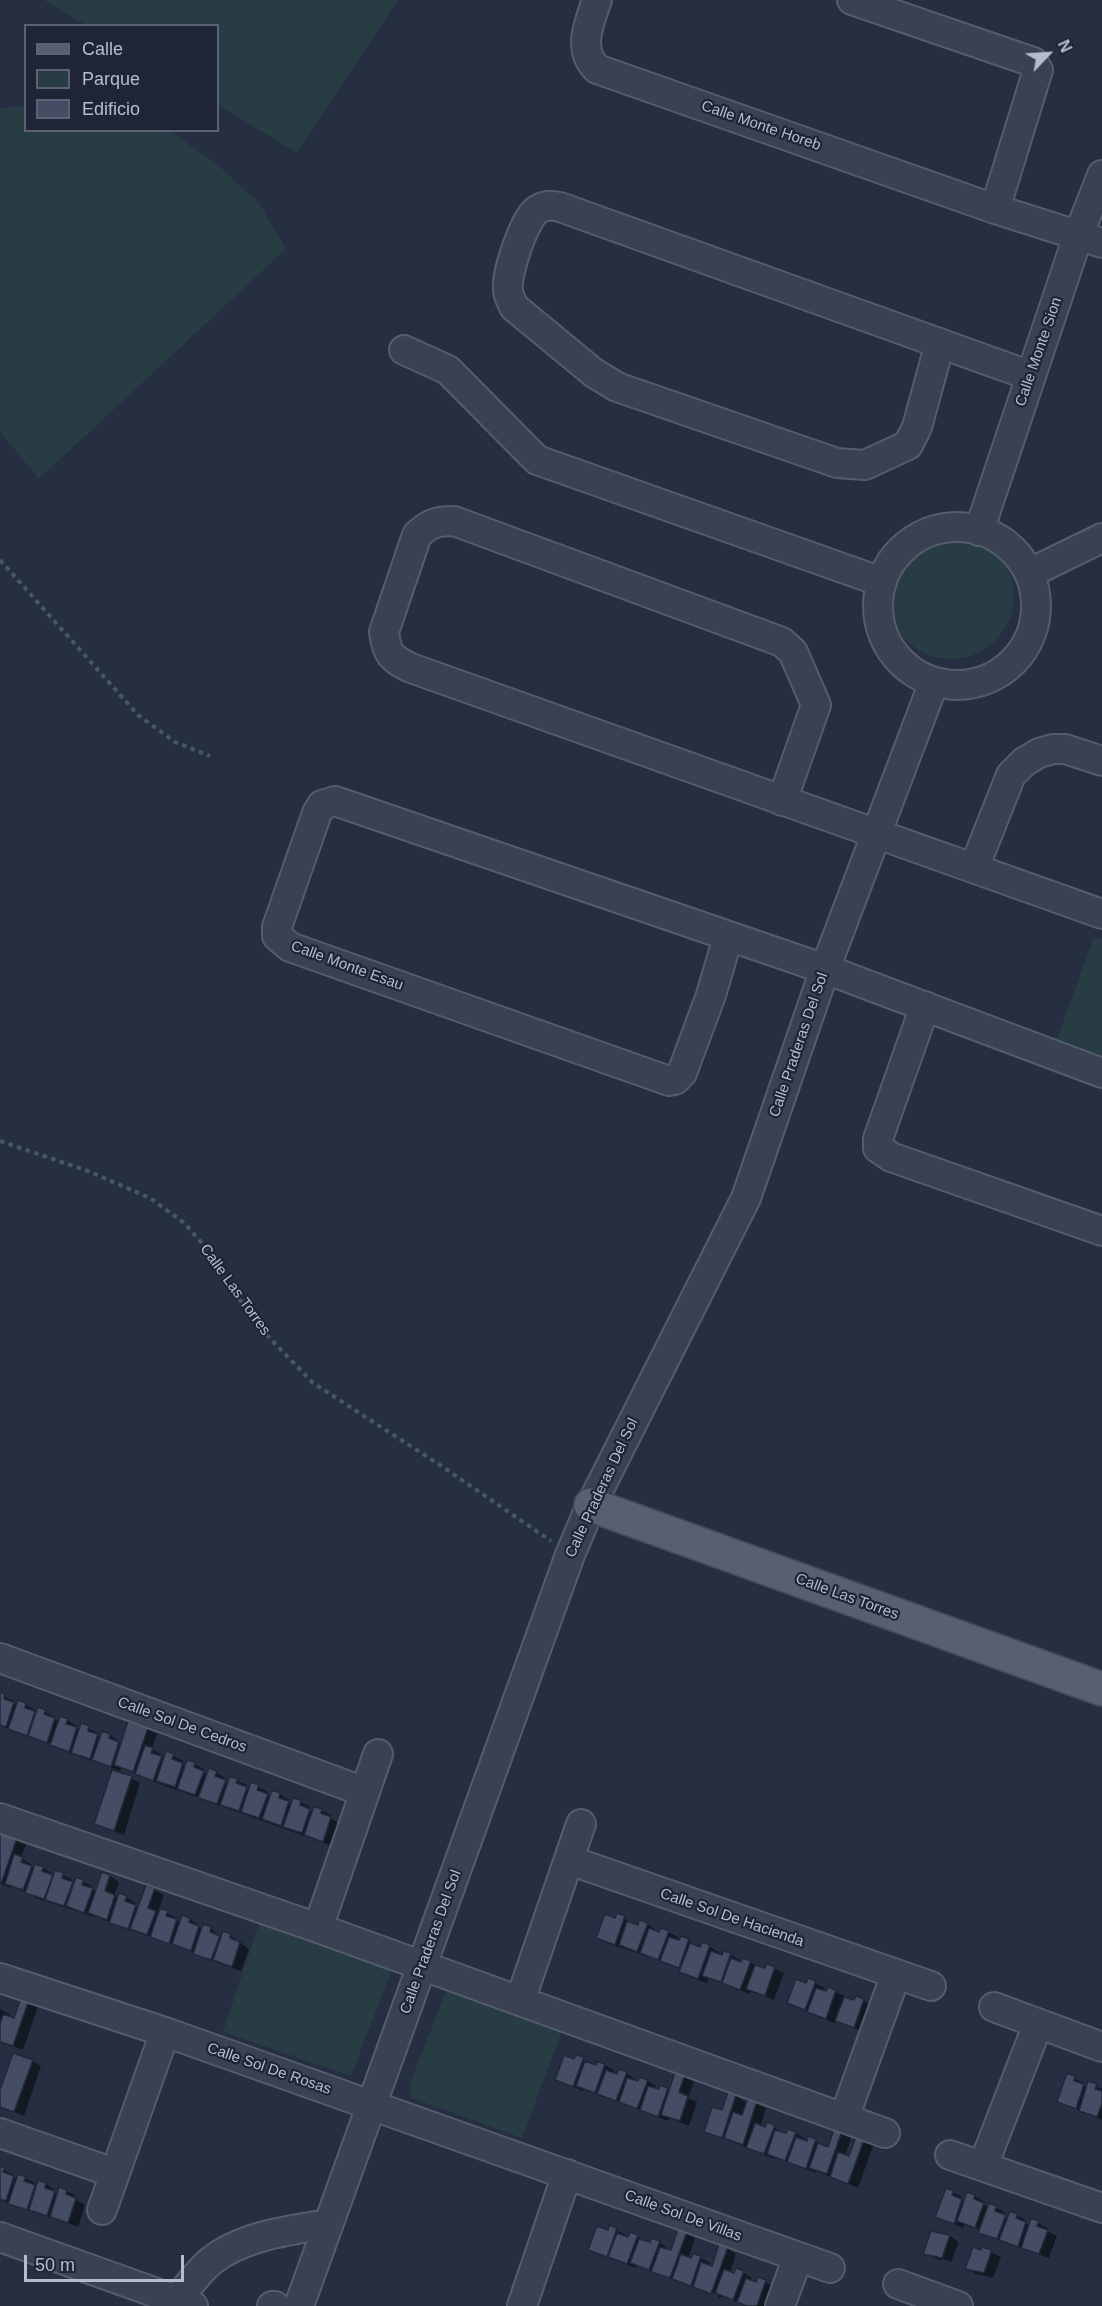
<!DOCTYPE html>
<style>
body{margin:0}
#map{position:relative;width:1102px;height:2306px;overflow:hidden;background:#262e42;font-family:Arial,sans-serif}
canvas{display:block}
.legend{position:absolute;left:24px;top:24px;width:195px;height:108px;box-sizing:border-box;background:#1f2537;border:2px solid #5c6173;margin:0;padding:8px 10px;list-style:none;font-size:18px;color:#b7bccc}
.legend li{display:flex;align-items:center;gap:12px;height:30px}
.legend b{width:30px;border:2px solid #5c6173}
.north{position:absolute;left:1018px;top:24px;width:60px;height:60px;-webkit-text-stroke:4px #1f2537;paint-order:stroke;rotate:65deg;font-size:16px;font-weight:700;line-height:24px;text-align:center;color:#b7bccc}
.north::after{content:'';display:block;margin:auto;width:21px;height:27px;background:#b7bccc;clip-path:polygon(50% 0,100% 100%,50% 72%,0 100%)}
.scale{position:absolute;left:24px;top:2255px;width:160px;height:27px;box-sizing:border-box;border:3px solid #b7bccc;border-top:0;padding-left:8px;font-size:18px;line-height:21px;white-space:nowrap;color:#b7bccc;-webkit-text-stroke:4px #1f2537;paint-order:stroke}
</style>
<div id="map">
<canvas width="1102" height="2306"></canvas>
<ul class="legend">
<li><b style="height:8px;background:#585f72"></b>Calle</li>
<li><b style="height:16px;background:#283c43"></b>Parque</li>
<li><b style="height:16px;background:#454d64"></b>Edificio</li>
</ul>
<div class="north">N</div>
<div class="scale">50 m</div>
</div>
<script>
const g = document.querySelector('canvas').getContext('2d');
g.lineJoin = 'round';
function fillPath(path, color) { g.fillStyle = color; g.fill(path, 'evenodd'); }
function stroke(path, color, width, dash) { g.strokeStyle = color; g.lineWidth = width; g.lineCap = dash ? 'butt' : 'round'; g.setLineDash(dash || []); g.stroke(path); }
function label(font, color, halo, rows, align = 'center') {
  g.font = font + ' Arial,sans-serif'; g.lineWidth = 4.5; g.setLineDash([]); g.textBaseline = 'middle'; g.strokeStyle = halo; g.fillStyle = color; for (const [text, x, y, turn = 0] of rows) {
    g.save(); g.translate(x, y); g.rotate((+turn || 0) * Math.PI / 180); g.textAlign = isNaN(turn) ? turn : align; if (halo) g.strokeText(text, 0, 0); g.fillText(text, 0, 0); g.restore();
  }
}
fillPath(new Path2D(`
 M44,0h354l-101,153 -79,-48v-79l-132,-1z
 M25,105l1,25 144,1 48,34 41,38 27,46 -247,230 -39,-47v-323z
 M888 596a63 63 0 1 1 126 0a63 63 0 1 1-126 0Z
 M1094,937l8,3v141l-53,-20z
 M260,1921l134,43 -43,112 -128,-44z
 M448,1986l115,42 -41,110 -110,-40 -3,-12z`), '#283c43');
fillPath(new Path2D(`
 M0,1694l14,7 -1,2 5,3 8,-1 9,5 -1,3 3,1 2,-5 16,8 -1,2 6,3 7,-2 10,6 -1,2 4,3 8,-3 10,5 -1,3 4,2 9,-3 9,6 -1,2 4,2 25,-16 10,5 -5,15 10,6 -1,2 4,3 2,-7 16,8 -1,3 4,3 8,-3 10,5 -1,3 5,3 8,-3 9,6 -1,3 5,2 2,-5 16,7 -1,3 4,2 8,-3 10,5 -1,3 4,2 9,-3 9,6 -1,3 4,2 9,-3 9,5 -1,3 5,3 1,-5 16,7 -1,3 10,6 -8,22 -186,-67 -24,-12 -2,4 -59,-21 -20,-12 -2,2 4,2 -24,-8 -19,-9z
 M131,1778l9,5 -16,52 -29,-12z
 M0,1834l26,11 -5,13 10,6v3l4,2 8,-1 9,5 -1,3 4,1 8,-2 9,5 -1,3 4,2 2,-6 7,3 9,5 -1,2 5,3 6,-18 7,2 9,6 -5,14 5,3 1,-4 7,3 9,5 -1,3 4,2 15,-18 10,5 -5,14 18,9 -1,2 5,3 9,-4 9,6 -1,2 5,3 7,-2 12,10 8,-3 19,14 -8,22 -37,-13 -25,-12 -59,-19 -25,-11 -1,1 -58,-19 -24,-12 -1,2 -11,-4z
 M618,1915l21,11 8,-2 9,6 -1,2h13l10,5 -2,4 12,-1 13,9 2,-5 7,3 9,5 -1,3 4,2 2,-5 7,3 9,5 -1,3 11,-1 16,8 8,-2 10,5 -10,27 -23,-9 -1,3 -41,-16 -2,5 -17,-6 -9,-5 1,-2 -16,-7 -59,-20 -9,-5 18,-18z
 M815,1983l10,5 -2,4 4,1 2,-4 16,7 -1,2 11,4 8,-2 10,6 -10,26 -27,-12 -1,3 -17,-6 -29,-14 18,-18z
 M29,2001l9,6 -15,43 -23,-9v-32l11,6 -1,3 5,2z
 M583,2059l9,6h12l10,5 -1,4 5,2 8,-3 9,6 -1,3 13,-1 9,5 -1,4 5,1 1,-4 10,4 13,-15 10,6 -6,16 9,4 -8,24 -20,-8 -1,3 -84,-33 -1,3 -17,-7 -10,-5 19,-18z
 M32,2061l9,5 -17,50 -24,-10v-12z
 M1068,2075l16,8 -1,2 5,3 8,-2 6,3v31l-43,-18z
 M736,2096l11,7 2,-3 17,8 -6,19 6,2 8,-2 9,7 12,-1 10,5 -2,4 5,1 1,-5 20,11 12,-16 10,5 -6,18 5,2 7,-22 17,7 -16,45 -42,-17v2l-41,-16 -1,2 -17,-7 -52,-21z
 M0,2168l14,7 -1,2 5,3 7,-2 10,5 -1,3 3,2 9,-4 9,6 -1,2 4,3 9,-4 9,5 -1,3 10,6 -7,22 -78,-27z
 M953,2192l9,5 -1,3 4,2 9,-6 10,5 -1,3 6,4 7,-1 9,6 -1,3 5,2 8,-3 9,5 -1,3 5,3 2,-6 16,8 -1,3 10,5 -8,22 -60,-21 -8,-7 -16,-6 -2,4 -26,-12z
 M610,2227l16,8 -1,2 12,-1 9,7 13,-1 13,10 14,-19 9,5 -7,21 5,1 1,-5 7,3 9,5 -1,3 4,2 14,-20 9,6 -6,19 5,2 8,-3 9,6 -1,3 6,3 8,-2 10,5 -7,19h-22l-24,-10 -1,2 -3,-1 1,-2 -17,-6v2l-65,-25 -1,2 -19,-7 -27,-11 19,-18z
 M932,2233l18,3 9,6 -8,20 -9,-3 -1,2 -16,-8z
 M983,2248l18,9 -8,21 -17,-4 -9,-5z`), '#0007');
const building = new Path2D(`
 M0,1692l5,2 -1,5 10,3 -8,25 -6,-2z
 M18,1700l8,3 -1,5 10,3 -8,25 -19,-7z
 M38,1707l8,3 -2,4 11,4 -8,25 -19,-7z
 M60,1716l8,3 -2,5 11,3 -8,25 -19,-7z
 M128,1721l20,7 -15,44 -19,-7z
 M81,1723l8,3 -1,5 10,3 -8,25 -19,-6z
 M102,1731l8,3 -1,4 10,4 -8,25 -19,-7z
 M145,1745l8,3 -2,5 11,3 -9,25 -18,-7z
 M166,1751l8,3 -2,5 11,4 -8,24 -19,-6z
 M187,1760l8,2 -1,5 10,4 -9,24 -18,-6z
 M209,1768l8,3 -2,5 11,4 -9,24 -19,-6z
 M112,1770l20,6 -18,55 -20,-7z
 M230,1776l8,3 -2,4 11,4 -8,24 -19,-6z
 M251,1782l8,3 -2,5 11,4 -9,24 -18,-6z
 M272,1790l8,3 -1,5 10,3 -8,25 -19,-7z
 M293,1798l8,2 -1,5 10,4 -8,24 -19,-6z
 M314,1806l8,3 -1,4 10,4 -8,25 -19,-7z
 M0,1832l17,6 -16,46h-1z
 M14,1854l9,3 -2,5 11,4 -9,24 -18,-6z
 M35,1864l9,3 -2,4 11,4 -9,24 -19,-6z
 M55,1870l9,3 -2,5 11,4 -9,24 -19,-6z
 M102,1872l8,3 -5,16 10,4 -8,25 -19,-7z
 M76,1877l8,3 -2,5 11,3 -9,25 -18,-7z
 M146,1885l9,3 -7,20 8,3 -9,24 -17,-6z
 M119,1893l8,3 -2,5 11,4 -8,24 -19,-6z
 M160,1908l8,3 -2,5 11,3 -8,25 -19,-7z
 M617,1913l8,3 -10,29 -19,-7 9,-24 10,4z
 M182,1915l8,3 -1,4 10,4 -8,25 -19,-7z
 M639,1920l9,3 -11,29 -18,-7 8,-24 11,4z
 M203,1924l8,3 -1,5 10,4 -9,24 -18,-6z
 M649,1928l10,4 2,-4 8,3 -11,29 -18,-7z
 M223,1931l8,3 -1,4 10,4 -8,25 -19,-7z
 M681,1936l8,3 -10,29 -19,-7 9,-24 10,3z
 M702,1942l8,3 -12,34 -19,-7 11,-29 10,4z
 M711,1951l11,4 1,-4 8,2 -10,29 -19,-6z
 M731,1958l10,4 2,-4 8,3 -11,29 -18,-7z
 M767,1964l8,3 -10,29 -19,-7 9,-24 10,3z
 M808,1978l8,3 -11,29 -18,-7 9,-24 10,4z
 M828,1987l8,3 -10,29 -19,-7 9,-24 10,3z
 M856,1996l8,3 -10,29 -19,-7 9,-24 10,3z
 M21,1997l8,3 -16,46 -13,-4v-18l3,-10 11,4z
 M13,2053l20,7 -19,52 -14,-5v-17z
 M564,2055l10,4 2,-4 8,2 -11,30 -18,-7z
 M585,2061l11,4 1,-4 8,3 -10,29 -19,-7z
 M619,2069l8,3 -11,29 -19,-7 9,-24 11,4z
 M675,2072l10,3 -6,17 9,4 -8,25 -19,-6z
 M1067,2073l8,3 -1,5 10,3 -8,25 -19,-7z
 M639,2077l9,3 -11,29 -18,-7 8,-24 11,3z
 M1088,2081l9,3 -2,5 7,2v13l-5,13 -18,-6z
 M660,2085l8,3 -10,29 -18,-7 8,-24 11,3z
 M728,2092l8,3 -14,43 -18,-6 8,-25 10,3z
 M748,2098l9,3 -14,44 -19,-7 9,-26 9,3z
 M767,2122l8,3 -11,29 -18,-6 9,-25 10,4z
 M788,2129l8,3 -11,29 -18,-7 8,-24 11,3z
 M834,2129l8,2 -15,43 -18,-6 9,-25 10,4z
 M857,2134l8,3 -17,47 -18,-7 8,-25 11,4z
 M808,2136l8,3 -10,30 -19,-7 9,-25 11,4z
 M0,2166l5,2 -2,4 11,4 -8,25 -6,-2z
 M18,2174l8,3 -2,4 11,4 -8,25 -19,-6z
 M38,2180l8,3 -1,5 10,3 -8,25 -18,-6z
 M59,2187l8,3 -1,4 10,4 -8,25 -18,-6z
 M946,2188l8,3 -2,4 10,4 -8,25 -19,-7z
 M967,2192l8,3 -1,4 10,4 -9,25 -18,-7z
 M989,2203l8,3 -2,5 11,4 -9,24 -19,-6z
 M1010,2211l8,3 -2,4 10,4 -8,25 -19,-7z
 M1031,2218l8,3 -2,5 11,4 -9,24 -18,-6z
 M609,2225l8,3 -10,29 -19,-7 9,-24 11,4z
 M678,2229l9,3 -17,46 -19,-6 9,-25 11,3z
 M931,2231l19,4 -8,23 -19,-4z
 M630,2232l8,3 -11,29 -19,-7 9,-24 11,4z
 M651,2238l9,3 -11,29 -19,-7 9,-24 11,3z
 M719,2244l9,3 -17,47 -18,-7 8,-25 11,4z
 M973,2247l8,3 1,-3 10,3 -8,23 -19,-4z
 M681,2254l10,4 2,-4 8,2 -10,30 -19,-7z
 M736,2268l8,3 -11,29 -18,-7 9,-24 10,4z
 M758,2277l8,3 -9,26h-10l-10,-4 9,-24 10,4z`);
fillPath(building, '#454d64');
stroke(building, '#212839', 1.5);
const minor = new Path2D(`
 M597,0c-8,23 -20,50 0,69l398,140 107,34
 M852,0l181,62 5,8 -43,139
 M940,343l-23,84 -9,18 -43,20 -28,-2 -220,-76 -23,-14 -80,-66c-2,-5 -6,-11 -6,-17 -2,-16 16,-71 29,-80 8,-5 14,-5 23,-3l471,169
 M404,350l44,20 89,90 345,122
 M878 606a79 79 0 1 1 158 0a79 79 0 1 1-158 0Z
 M979,531l99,-295 24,-61
 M1030,573l72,-35
 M782,801l34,-96 -23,-53 -11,-10 -328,-121c-17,0 -24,2 -37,14l-33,97c3,23 7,26 27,36 230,83 461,163 691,246
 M974,868l37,-93 13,-13 15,-9 14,-4h12l37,12
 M728,937l-17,58 -29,78 -7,7 -6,1 -379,-134 -13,-11v-9l40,-114 5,-8 13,-4 490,168 277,104
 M925,1006l-47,133v9l13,9 211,74
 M0,1658l365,134
 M0,1818l318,110 567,205
 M569,1860l362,126
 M318,1928l60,-174
 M0,1978l165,54 665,236
 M520,2001l61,-177
 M994,2007l108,40
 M844,2118l52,-144
 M0,2133l114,40
 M950,2155l152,53
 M983,2166l55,-142
 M102,2210l63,-178
 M0,2237l193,69
 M898,2284l60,22
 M177,2300c11,-14 21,-28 34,-39 31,-25 79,-31 117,-37
 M272,2306h3
 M299,2306l271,-751 21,-50 155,-307 79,-229 109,-287
 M522,2306l45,-132
 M780,2306l18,-49`);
const major = new Path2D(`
 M591,1505l511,184`);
stroke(minor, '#555c6c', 32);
stroke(major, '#444a5b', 36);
stroke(new Path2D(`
 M0,560l138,155 37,27 35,14
 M0,1141l88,30 62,27 33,24 28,31 23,39 28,38 51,53 127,82 111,76`), '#465960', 4, [4.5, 4.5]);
stroke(minor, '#3a4152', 28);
stroke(major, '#585f72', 33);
label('15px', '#b7bccc', '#1f2537', [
 ["Calle Monte Horeb",761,126,19],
 ["Calle Monte Sion",1039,352,-71],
 ["Calle Monte Esau",347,966,20],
 ["Calle Praderas Del Sol",799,1045,-71],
 ["Calle Las Torres",235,1290,54],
 ["Calle Praderas Del Sol",602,1488,-65],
 ["Calle Las Torres",847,1597,20],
 ["Calle Sol De Cedros",182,1725,20],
 ["Calle Sol De Hacienda",732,1918,19],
 ["Calle Praderas Del Sol",431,1942,-70],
 ["Calle Sol De Rosas",269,2069,19],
 ["Calle Sol De Villas",683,2216,20]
]);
</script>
